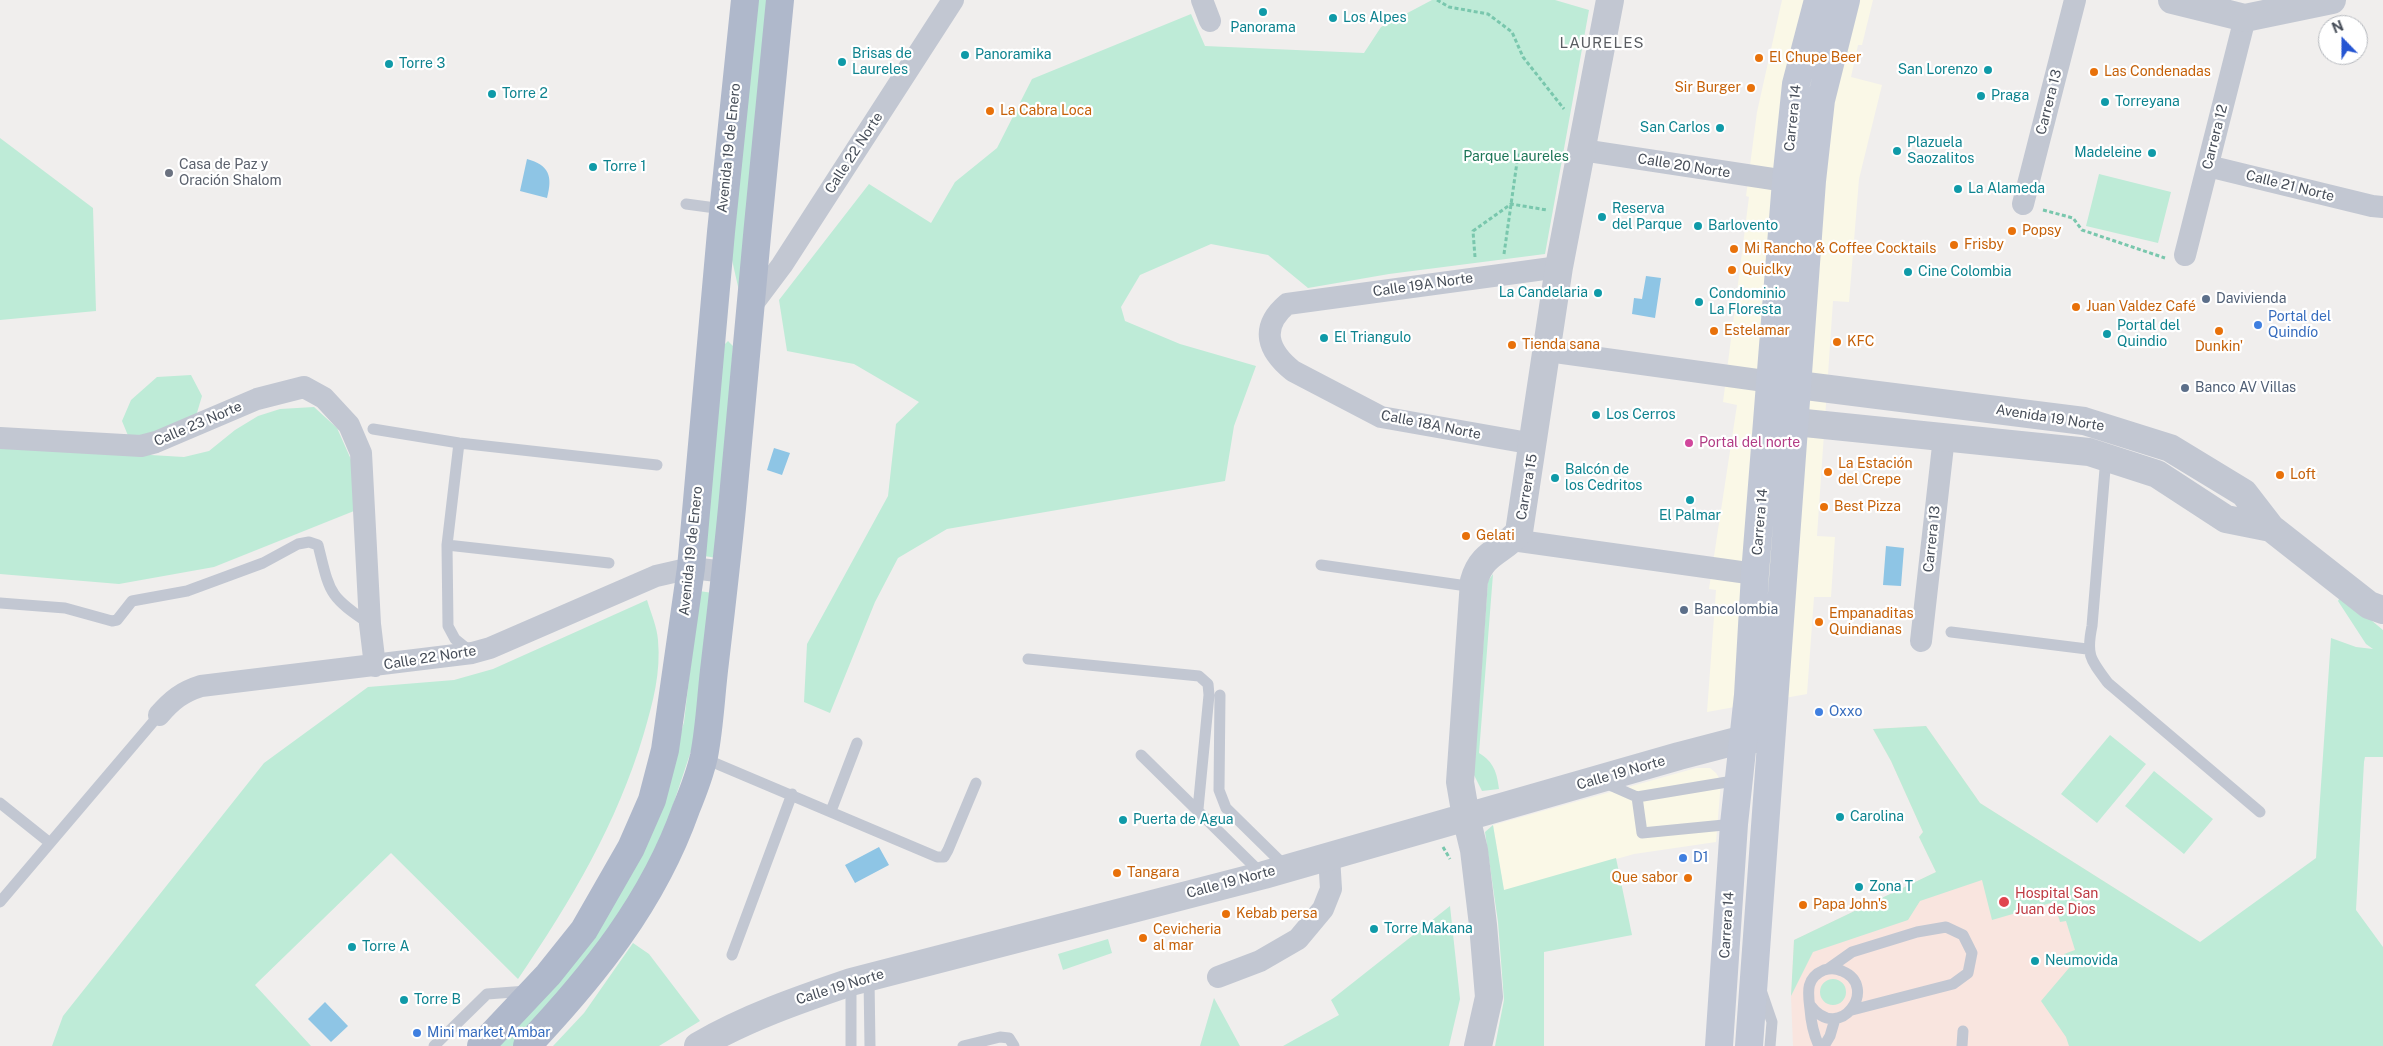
<!DOCTYPE html>
<meta charset="utf-8">
<style>
body{margin:0}
#map{position:relative;width:2383px;height:1046px;overflow:hidden;background:#f0eeed;font-family:"Public Sans",sans-serif}
canvas{display:block}
.north{position:absolute;left:2318px;top:15px;width:50px;height:50px;box-sizing:border-box;background:#fff;border:1px solid #b5b8bd;border-radius:50%;rotate:338deg;font-size:14px;font-weight:700;line-height:20px;text-align:center;color:#474e59}
.north::after{content:'';display:block;margin:auto;width:18px;height:22px;background:#2555d2;clip-path:polygon(50% 0,100% 100%,50% 72%,0 100%)}
</style>
<div id="map">
<canvas width="2383" height="1046"></canvas>
<div class="north">N</div>
</div>
<script>
const g = document.querySelector('canvas').getContext('2d');
g.lineJoin = 'round';
function fillPath(path, color) { g.fillStyle = color; g.fill(path, 'evenodd'); }
function stroke(path, color, width, dash) { g.strokeStyle = color; g.lineWidth = width; g.lineCap = dash ? 'butt' : 'round'; g.setLineDash(dash || []); g.stroke(path); }
function label(font, color, halo, rows, align = 'center') {
  g.font = font + ' "Public Sans",sans-serif'; g.lineWidth = 4.5; g.setLineDash([]); g.textBaseline = 'middle'; g.strokeStyle = halo; g.fillStyle = color; for (const [text, x, y, turn = 0] of rows) {
    g.save(); g.translate(x, y); g.rotate((+turn || 0) * Math.PI / 180); g.textAlign = isNaN(turn) ? turn : align; if (halo) g.strokeText(text, 0, 0); g.fillText(text, 0, 0); g.restore();
  }
}
fillPath(new Path2D(`
 M1782,0h91l-11,45h-4l-7,32 31,8 -23,94 -10,123 -16,-1 -16,235 18,1 -4,60h-17l-7,97 -100,18 9,-122 -7,-1 28,-184 -14,-3 26,-205 -3,-1 11,-84z
 M1696,768h14l6,5 5,8 -5,61 -82,12 -130,37 -11,-66z`), '#faf8e7');
fillPath(new Path2D(`
 M1926,726l54,77 220,139 45,104h-452l-2,-50 3,-56 142,-68 -17,-35 4,-5 -32,-71 -18,-32z`), '#f9e5df');
fillPath(new Path2D(`
 M756,0h14l-31,291 -9,-40z
 M1432,0h123l34,10 -44,244 -156,20 -81,14 -40,-33 -57,-11 -71,31 -19,32 4,14 55,23 76,22 -22,60 -9,55 -278,48 -49,29 -23,44 -45,111 -26,-11 3,-58 81,-148 8,-72 23,-22 -65,-38 -67,-13 -8,-51 90,-116 62,39 24,-41 42,-34 35,-69 159,-65 14,32 159,7 17,-26z
 M0,138l93,70 3,103 -96,9z
 M2099,174l72,18 -13,51 -72,-17z
 M728,341l5,5 -16,212 -13,-2 20,-211z
 M191,375l11,21 -6,20 -22,12 -45,10 -7,-17 9,-21 26,-23z
 M314,407l23,21 16,36 1,47 -140,56 -95,17 -119,-10v-128l184,11 25,-6 26,-21 23,-14 22,-7z
 M1493,574l-14,179c15,9 18,20 20,36l-17,2 -11,-22 4,-17 13,-171z
 M699,591l14,2 -14,134 -40,120 -37,65 -44,66 -64,68h-18l170,-262 18,-62z
 M2341,595l42,35v127h-18l-1,5 -8,148 27,37v99h-314l-3,-9 -25,-36 28,-33 -5,-14 11,-4 -9,-29 -6,1 -6,-20 -62,18 -10,-40 -62,21 -12,19 -95,32 -22,44 3,-56 142,-68 -17,-35 4,-5 -32,-71 -18,-32 53,-3 54,77 220,139 116,-84 15,-220 25,9 17,2 -7,-5 -28,-43z
 M647,600c4,13 10,27 11,40 3,33 -5,62 -14,93 -27,91 -73,168 -126,246l-127,-126 -136,132 56,61h-259l11,-30 201,-253 104,-76 86,-7 39,-11z
 M2110,735l36,29 -49,59 -36,-29z
 M2154,771l59,48 -29,35 -59,-48z
 M1493,825l11,65 112,-32 16,77 -88,17v94h-49l9,-46 -6,-78 -13,-90z
 M1450,906l10,93 -11,47h-166l56,-31 -8,-15z
 M1108,939l4,14 -49,17 -5,-16z
 M633,943l16,11 51,67 -41,25h-106l31,-33z
 M1820 992a13 13 0 1 1 26 0a13 13 0 1 1-26 0Z
 M1214,998l26,48h-40z`), '#beebd7');
fillPath(new Path2D(`
 M527,159c22,6 26,17 20,39l-27,-7z
 M1646,276l15,2 -6,40 -23,-4 2,-16 8,1z
 M774,448l16,5 -8,22 -15,-5z
 M1886,546l18,2 -3,38 -18,-1z
 M879,847l10,18 -34,18 -10,-18z
 M325,1002l23,24 -17,16 -23,-23z`), '#8ec5e5');
stroke(new Path2D(`
 M1437,0l12,7 39,7 24,18 11,25 41,52
 M2043,210l30,8 9,12 83,28
 M1504,254l14,-99 39,5
 M1475,257l-2,-26 38,-27 36,6
 M1443,847l7,12`), '#79c7ad', 3, [4, 2.5]);
stroke(new Path2D(`
 M686,204l37,5
 M373,429l86,14 198,22
 M459,443l-12,102 1,81 7,13 16,13
 M2106,457l-14,169c-6,29 -2,33 16,57l152,129
 M447,545l162,18
 M1321,565l153,22
 M0,603l65,5 47,13 5,-1 15,-19 55,-10 76,-28 35,-19 11,-2 9,3c12,48 10,51 52,79
 M1951,632l136,17
 M1028,659l171,17 9,8 1,11 -11,114
 M1220,695l-1,95 7,18 60,59
 M1141,755l122,120
 M703,758l234,99h7l4,-7 28,-67
 M1603,782l34,15 102,-17
 M1637,797l5,36 92,-9
 M0,803l50,40
 M831,811l26,-68
 M0,902l159,-187
 M732,955l60,-161
 M1828,969l24,-17 65,-20 29,-5 17,8 9,18 -4,20 -15,11 -101,26
 M869,978l1,68
 M1761,990l11,32 -2,24
 M1810,1005c30,40 70,-19 32,-34 -6,-3 -12,-3 -18,-1 -19,8 -16,23 -14,39 1,14 3,24 9,37
 M434,1046l53,-52 40,-3
 M851,1046v-64
 M963,1046l37,-9 9,1 5,8
 M1824,1046l6,-10 5,-17
 M1962,1046l1,-15`), '#c2c7d2', 11);
stroke(new Path2D(`
 M1202,0l8,21
 M1582,150l204,31
 M2208,166l164,40 11,1
 M2023,204l52,-204
 M2185,255l60,-237
 M752,305l30,-40 171,-265
 M1548,351l224,31
 M0,438l141,8 15,-4 101,-43 47,-12 20,11 25,27 12,28 9,171 5,42
 M1534,444l-153,-27 -88,-46c-25,-20 -34,-43 -6,-67l272,-37
 M1512,540l243,34
 M1921,641l23,-204
 M159,715c13,-15 23,-23 42,-29l271,-33 18,-5 166,-72 35,-8 35,4
 M1218,977l42,-16 38,-22 25,-30 8,-20 -2,-33`), '#c2c7d2', 22);
stroke(new Path2D(`
 M2172,0l73,18 87,-18
 M1798,385l286,36 86,27 74,45 27,35 98,77 14,5
 M1795,422l294,30 68,22 69,45 45,9
 M698,1046c48,-28 100,-46 153,-64l413,-107 415,-119 65,-17h22
 M1478,1046l11,-49 -6,-72 -9,-75 -8,-33 -6,-35 14,-201c8,-29 28,-29 45,-49l40,-265 51,-267`), '#c2c7d2', 28);
stroke(new Path2D(`
 M1719,1046l15,-222 14,-129 7,-121 31,-393 10,-97 22,-84
 M1749,1046l63,-865 9,-81 25,-100`), '#c1c7d5', 28);
stroke(new Path2D(`
 M481,1046l67,-71 36,-45 47,-82 21,-48 13,-50 26,-182 30,-336 24,-232
 M527,1046c67,-71 126,-144 159,-237 7,-17 14,-35 18,-53 6,-31 7,-63 11,-94 6,-51 12,-102 17,-154 15,-169 31,-339 48,-508`), '#afb8cb', 28);
for (const [x, y, r, color] of [
 [1263,12,5,"#0f9aa8"],
 [1333,18,5,"#0f9aa8"],
 [965,55,5,"#0f9aa8"],
 [1759,58,5,"#e8710a"],
 [842,62,5,"#0f9aa8"],
 [389,64,5,"#0f9aa8"],
 [1988,70,5,"#0f9aa8"],
 [2094,72,5,"#e8710a"],
 [1751,88,5,"#e8710a"],
 [492,94,5,"#0f9aa8"],
 [1981,96,5,"#0f9aa8"],
 [2105,102,5,"#0f9aa8"],
 [990,111,5,"#e8710a"],
 [1720,128,5,"#0f9aa8"],
 [1897,151,5,"#0f9aa8"],
 [2152,153,5,"#0f9aa8"],
 [593,167,5,"#0f9aa8"],
 [169,173,5,"#6b7280"],
 [1958,189,5,"#0f9aa8"],
 [1602,217,5,"#0f9aa8"],
 [1698,226,5,"#0f9aa8"],
 [2012,231,5,"#e8710a"],
 [1954,245,5,"#e8710a"],
 [1734,249,5,"#e8710a"],
 [1732,270,5,"#e8710a"],
 [1908,272,5,"#0f9aa8"],
 [1598,293,5,"#0f9aa8"],
 [2206,299,5,"#5c6f8a"],
 [1699,302,5,"#0f9aa8"],
 [2076,307,5,"#e8710a"],
 [2258,325,5,"#3f7fe0"],
 [1714,331,5,"#e8710a"],
 [2219,331,5,"#e8710a"],
 [2107,334,5,"#0f9aa8"],
 [1324,338,5,"#0f9aa8"],
 [1837,342,5,"#e8710a"],
 [1512,345,5,"#e8710a"],
 [2185,388,5,"#5c6f8a"],
 [1596,415,5,"#0f9aa8"],
 [1689,443,5,"#d1479c"],
 [1828,472,5,"#e8710a"],
 [2280,475,5,"#e8710a"],
 [1555,478,5,"#0f9aa8"],
 [1690,500,5,"#0f9aa8"],
 [1824,507,5,"#e8710a"],
 [1466,536,5,"#e8710a"],
 [1684,610,5,"#5c6f8a"],
 [1819,622,5,"#e8710a"],
 [1819,712,5,"#3f7fe0"],
 [1840,817,5,"#0f9aa8"],
 [1123,820,5,"#0f9aa8"],
 [1683,858,5,"#3f7fe0"],
 [1117,873,5,"#e8710a"],
 [1688,878,5,"#e8710a"],
 [1859,887,5,"#0f9aa8"],
 [2004,902,6,"#e0444e"],
 [1803,905,5,"#e8710a"],
 [1226,914,5,"#e8710a"],
 [1374,929,5,"#0f9aa8"],
 [1143,938,5,"#e8710a"],
 [352,947,5,"#0f9aa8"],
 [2035,961,5,"#0f9aa8"],
 [404,1000,5,"#0f9aa8"],
 [417,1033,5,"#3f7fe0"]
]) { const dot = new Path2D(); dot.arc(x, y, r, 0, 2 * Math.PI); g.fillStyle = color; g.fill(dot); stroke(dot, '#fff', 2); }
label('14px', '#0d838f', '#fff', [
 ["Los Alpes",1343,18],
 ["Panorama",1263,28,"center"],
 ["Brisas de",852,54],
 ["Laureles",852,70],
 ["Panoramika",975,55],
 ["Torre 3",399,64],
 ["San Lorenzo",1978,70,"right"],
 ["Torre 2",502,94],
 ["Praga",1991,96],
 ["Torreyana",2115,102],
 ["San Carlos",1710,128,"right"],
 ["Plazuela",1907,143],
 ["Saozalitos",1907,159],
 ["Madeleine",2142,153,"right"],
 ["Torre 1",603,167],
 ["La Alameda",1968,189],
 ["Reserva",1612,209],
 ["del Parque",1612,225],
 ["Barlovento",1708,226],
 ["Cine Colombia",1918,272],
 ["La Candelaria",1588,293,"right"],
 ["Condominio",1709,294],
 ["La Floresta",1709,310],
 ["Portal del",2117,326],
 ["Quindio",2117,342],
 ["El Triangulo",1334,338],
 ["Los Cerros",1606,415],
 ["Balcón de",1565,470],
 ["los Cedritos",1565,486],
 ["El Palmar",1690,516,"center"],
 ["Carolina",1850,817],
 ["Puerta de Agua",1133,820],
 ["Zona T",1869,887],
 ["Torre Makana",1384,929],
 ["Torre A",362,947],
 ["Neumovida",2045,961],
 ["Torre B",414,1000]
], 'left');
label('14px', '#c56008', '#fff', [
 ["El Chupe Beer",1769,58],
 ["Las Condenadas",2104,72],
 ["Sir Burger",1741,88,"right"],
 ["La Cabra Loca",1000,111],
 ["Popsy",2022,231],
 ["Frisby",1964,245],
 ["Mi Rancho & Coffee Cocktails",1744,249],
 ["Quiclky",1742,270],
 ["Juan Valdez Café",2086,307],
 ["Estelamar",1724,331],
 ["KFC",1847,342],
 ["Tienda sana",1522,345],
 ["Dunkin'",2219,347,"center"],
 ["La Estación",1838,464],
 ["del Crepe",1838,480],
 ["Loft",2290,475],
 ["Best Pizza",1834,507],
 ["Gelati",1476,536],
 ["Empanaditas",1829,614],
 ["Quindianas",1829,630],
 ["Tangara",1127,873],
 ["Que sabor",1678,878,"right"],
 ["Papa John's",1813,905],
 ["Kebab persa",1236,914],
 ["Cevicheria",1153,930],
 ["al mar",1153,946]
], 'left');
label('14px', '#474e59', '#fff', [
 ["Carrera 13",2049,102,-76],
 ["Carrera 14",1793,118,-84],
 ["Carrera 12",2215,137,-76],
 ["Avenida 19 de Enero",729,148,-84],
 ["Calle 22 Norte",854,153,-57],
 ["Calle 20 Norte",1684,166,9],
 ["Calle 21 Norte",2290,186,14],
 ["Calle 19A Norte",1423,285,-8],
 ["Avenida 19 Norte",2050,418,9],
 ["Calle 23 Norte",198,424,-23],
 ["Calle 18A Norte",1431,425,11],
 ["Carrera 15",1527,487,-80],
 ["Carrera 14",1760,522,-85],
 ["Carrera 13",1932,539,-84],
 ["Avenida 19 de Enero",691,551,-84],
 ["Calle 22 Norte",430,658,-9],
 ["Calle 19 Norte",1621,773,-16],
 ["Calle 19 Norte",1231,882,-15],
 ["Carrera 14",1727,925,-86],
 ["Calle 19 Norte",840,987,-17]
]);
label('14px', '#1d7557', '#fff', [
 ["Parque Laureles",1516,157]
]);
label('14px', '#5b616d', '#fff', [
 ["Casa de Paz y",179,165],
 ["Oración Shalom",179,181]
], 'left');
label('14px', '#4e5e75', '#fff', [
 ["Davivienda",2216,299],
 ["Banco AV Villas",2195,388],
 ["Bancolombia",1694,610]
], 'left');
label('14px', '#366cbe', '#fff', [
 ["Portal del",2268,317],
 ["Quindío",2268,333],
 ["Oxxo",1829,712],
 ["D1",1693,858],
 ["Mini market Ambar",427,1033]
], 'left');
label('14px', '#b23c85', '#fff', [
 ["Portal del norte",1699,443]
], 'left');
label('14px', '#be3a42', '#fff', [
 ["Hospital San",2015,894],
 ["Juan de Dios",2015,910]
], 'left');
g.letterSpacing = '1px';
label('15px', '#5a5d62', '#fff', [
 ["LAURELES",1602,43]
]);
g.letterSpacing = '0px';
</script>
